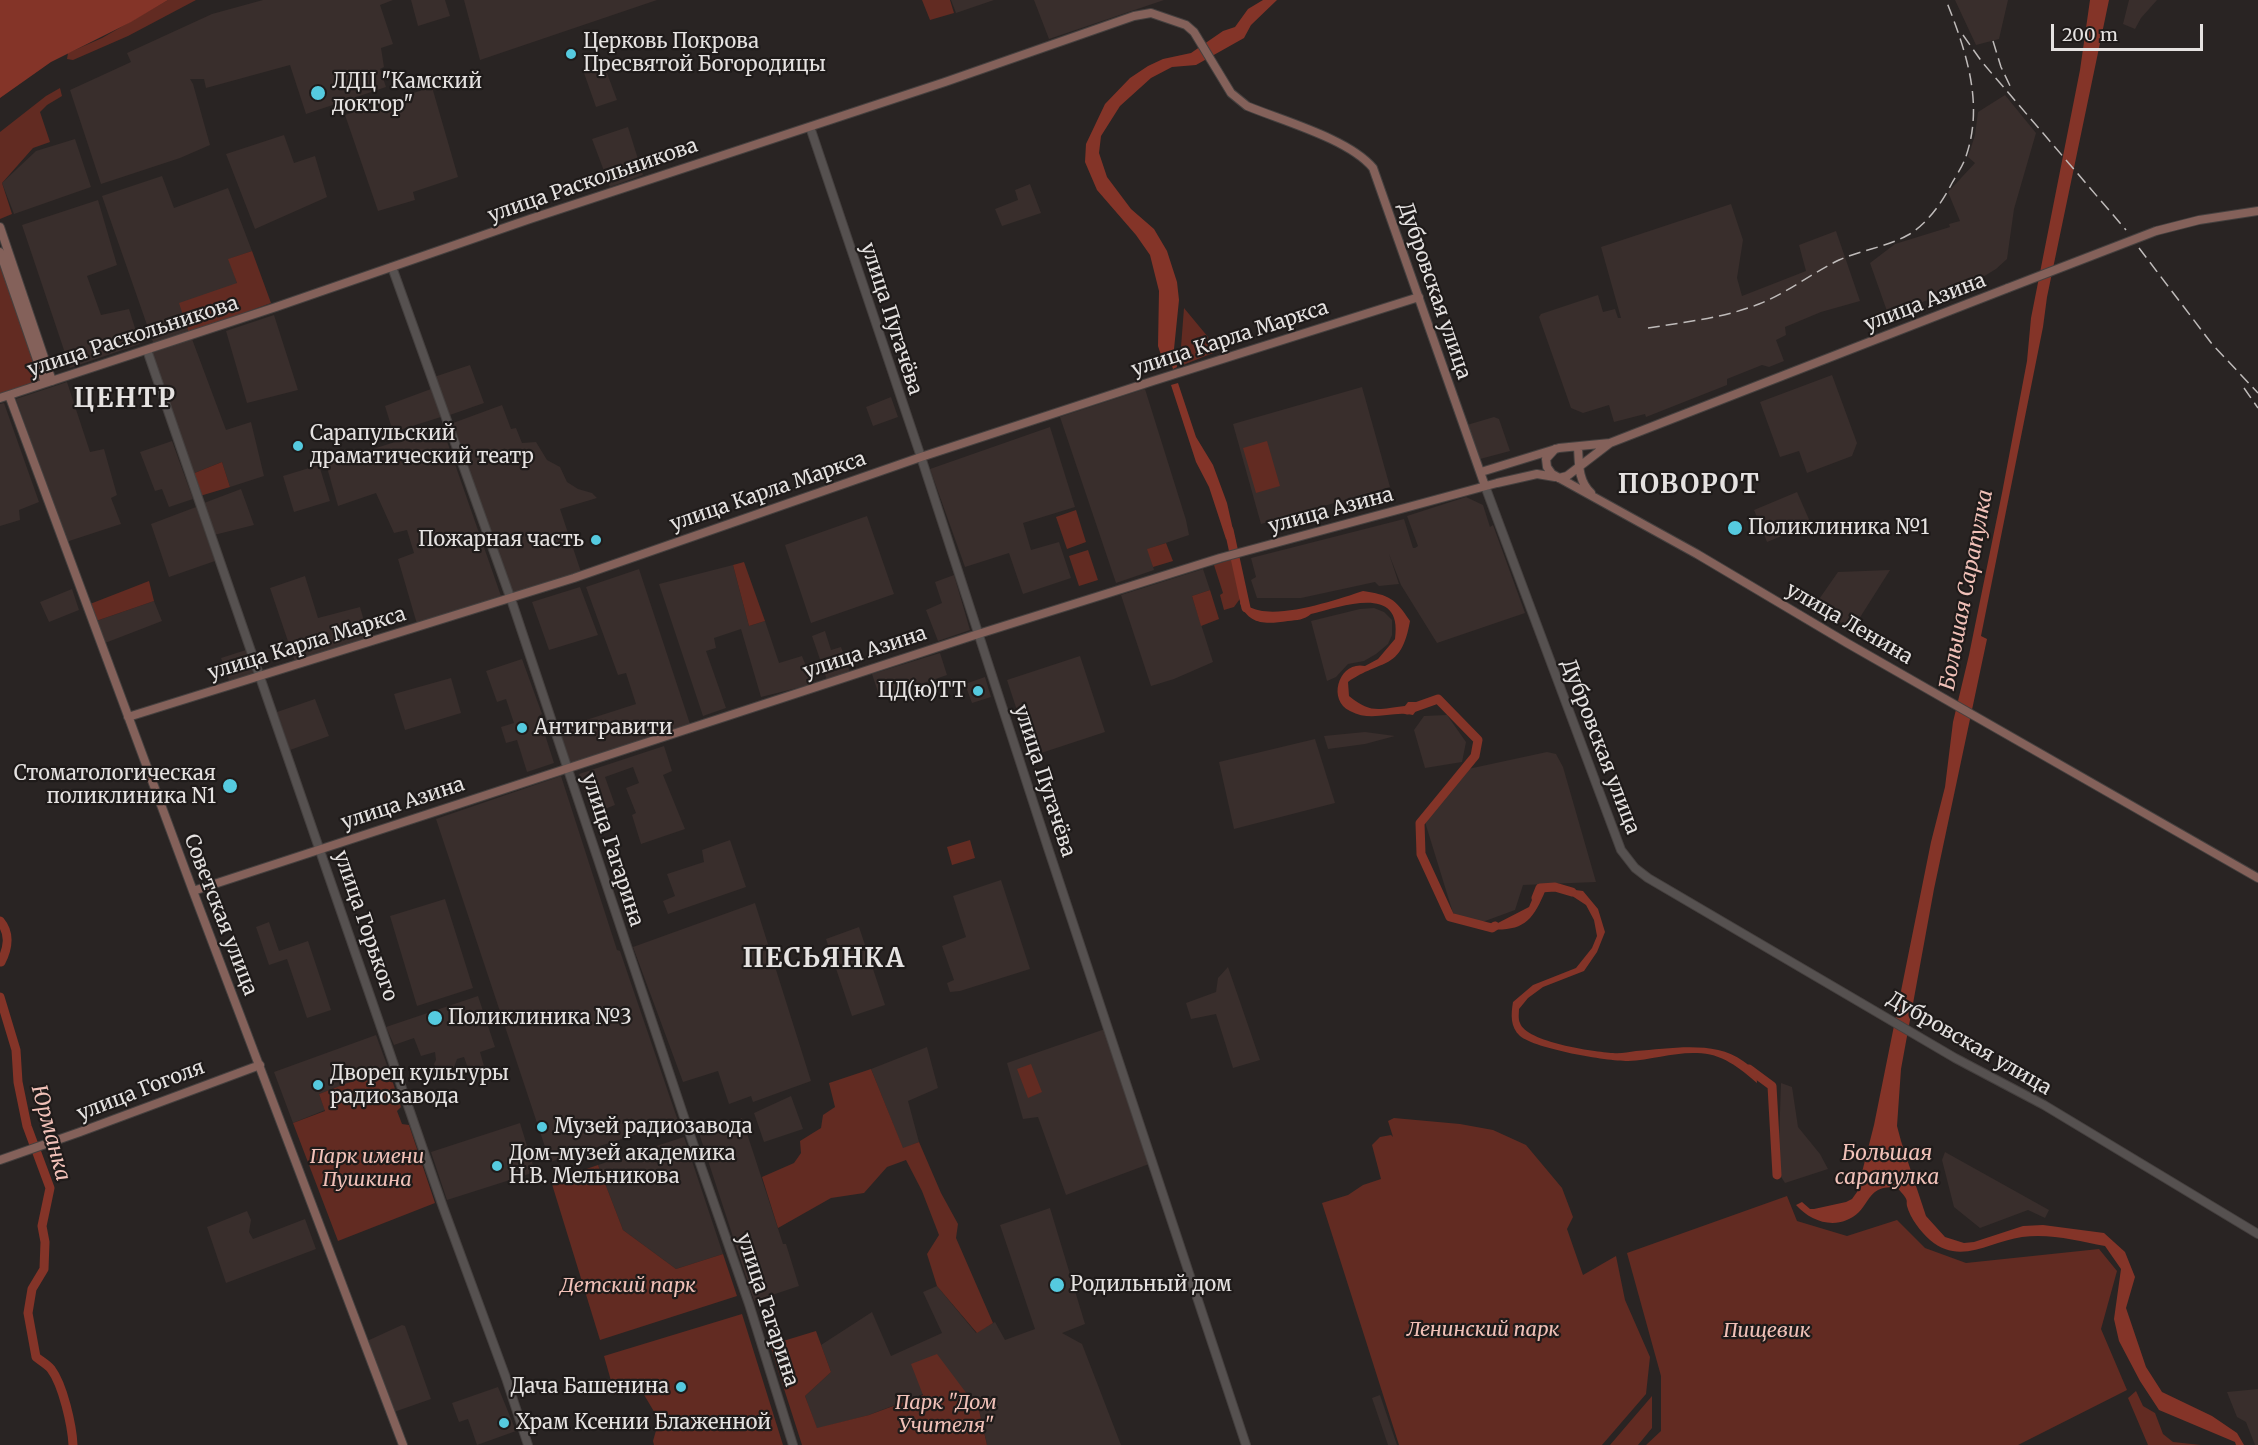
<!DOCTYPE html>
<meta charset="utf-8">
<style>
body{margin:0}
#map{position:relative;width:2258px;height:1445px;overflow:hidden;background:#292423;font-family:Merriweather,serif}
canvas{display:block}
.scale{position:absolute;left:2051px;top:24px;width:152px;height:27px;box-sizing:border-box;border:3px solid #e5e2e1;border-top:0;padding-left:8px;font-size:18px;line-height:21px;white-space:nowrap;color:#e5e2e1;-webkit-text-stroke:4px #1f1b1a;paint-order:stroke}
</style>
<div id="map">
<canvas width="2258" height="1445"></canvas>
<div class="scale">200 m</div>
</div>
<script>
const g = document.querySelector('canvas').getContext('2d');
g.lineJoin = 'round';
function fillPath(path, color) { g.fillStyle = color; g.fill(path, 'evenodd'); }
function stroke(path, color, width, dash) { g.strokeStyle = color; g.lineWidth = width; g.lineCap = dash ? 'butt' : 'round'; g.setLineDash(dash || []); g.stroke(path); }
function label(font, color, halo, rows, align = 'center') {
  g.font = font + ' Merriweather,serif'; g.lineWidth = 4.5; g.setLineDash([]); g.textBaseline = 'middle'; g.strokeStyle = halo; g.fillStyle = color; for (const [text, x, y, turn = 0] of rows) {
    g.save(); g.translate(x, y); g.rotate((+turn || 0) * Math.PI / 180); g.textAlign = isNaN(turn) ? turn : align; if (halo) g.strokeText(text, 0, 0); g.fillText(text, 0, 0); g.restore();
  }
}
fillPath(new Path2D(`
 M263,0h130l-13,5 13,39 -12,4 3,19 -4,2 6,18 -80,27 -16,-49 -84,23 -2,-9h-14l3,5 17,61 -30,13 -79,26 -31,-94 61,-28 -4,-9 85,-39z
 M411,0h34l5,16 -32,10z
 M464,0h193l-177,60z
 M951,0h43l-38,13z
 M1034,0h130l-115,39z
 M1955,0h53l-9,39 -23,6z
 M2129,0h28l-16,18 -6,11 -12,-5z
 M604,65l13,35 -21,7 -12,-34z
 M432,87l26,90 -45,15 2,8 -37,11 -33,-96z
 M2005,95l31,38 -22,76 -7,50 -11,10 -28,17 -80,28 -18,-51 25,-19 55,-17 -1,-3 11,-3 -12,-29 27,-29 -7,-6 7,-22 3,-23z
 M628,127l15,48 -33,12 -18,-48z
 M284,135l10,28 21,-7 12,41 -72,32 -29,-75z
 M75,139l16,48 -77,27 -12,-31 34,-32z
 M162,176l12,32 54,-20 24,63 -23,8 8,24 -48,50 -35,12 -52,-149z
 M1030,184l11,29 -39,13 -7,-17 23,-9 -3,-10z
 M98,200l19,65 -30,11 14,39 28,-6 11,35 -70,24 -48,-143z
 M1731,204l12,36 -6,38 5,18 64,-25 -7,-26 37,-14 24,70 -39,11 -36,15 1,8 -10,5 8,21 -15,6 -7,-2 -35,14v6l-81,32 -1,-3 -31,8 -5,-17 -26,8 -12,-5 -32,-91 2,-3 57,-19 5,17 12,-3 3,9h3l-20,-71z
 M274,315l24,75 -51,13 -21,-72z
 M192,339l34,91 25,-8 13,54 -34,11 -8,-25 -30,12 -40,-121z
 M470,365l14,38 -37,13 -13,-39z
 M1832,375l25,68 -5,13 -45,17 -8,-22 -19,6 -20,-55z
 M67,382l23,70 14,-3 13,46 -6,3 10,26 -55,18 -50,-143z
 M1362,387l28,100 -129,37 -28,-100z
 M431,389l10,28 -48,15 -8,-26z
 M1145,389l41,131 3,15 -41,14 6,21 -38,13 -56,-166z
 M891,397l7,20 -25,9 -7,-19z
 M4,403l35,99 -20,8 1,10 -20,6v-122z
 M502,405l9,24 5,-1 6,15 14,-1 11,18 13,7 7,15 11,7 14,4 5,5 -37,11 21,63 -69,21 -59,-170z
 M1494,417l5,2 11,32 -30,8 -13,-34z
 M442,427l59,169 -84,28 -19,-65 16,-6 -7,-23 -13,3 -18,-40 -38,13 -12,-42z
 M1050,427l25,80 -52,16 8,27 28,-8 12,36 -48,16 -14,-41 -44,14 -35,-98z
 M172,441l21,58 -24,8 -7,-18 -7,2 -15,-39z
 M319,465l11,36 -36,11 -11,-36z
 M241,489l13,36 -40,10 -10,-32z
 M1797,492l14,32 -44,18 -13,-32z
 M1466,497l17,8 7,22 3,-2 32,88 -88,30 -36,-58 -12,-31 10,30 -20,2 -4,-4 -74,16h-44l-6,-18 5,-3 -5,-19 153,-39 9,29h2l3,-2 -11,-30z
 M196,507l19,54 -46,16 -18,-53z
 M867,516l27,78 -83,29 -26,-78z
 M733,565l16,61 16,-5 14,42 23,-7 11,28 -52,13 -20,-68 -27,9 2,10 -10,3 20,57 -23,8 -44,-132z
 M639,569l51,155 -120,40 -12,-35 78,-25 -10,-31 -8,2 -32,-88z
 M1203,569l7,21 -18,6 21,66 -39,17 -23,7 -30,-91z
 M1890,570l-38,60 -37,-25 23,-33z
 M954,575l16,55 -32,11 -12,-31 16,-7 -7,-21z
 M305,576l13,42 42,-11 9,31 -74,24 -25,-74z
 M580,587l18,48 -49,15 -17,-48z
 M72,589l7,21 -30,12 -9,-20z
 M154,601l8,20 -57,22 -9,-22z
 M1374,608l10,4 8,8v15l-4,9 -12,10 -12,7 -16,3 -12,13 -9,4 -16,-60 49,-12z
 M825,631l6,19 10,-3 9,25 -23,8 -15,-44z
 M246,650l9,25 -25,8 -9,-25z
 M940,653l7,22 -67,23 -8,-24z
 M1080,656l25,76 -73,24 -25,-76z
 M522,659l20,55 -3,2 15,47 -27,9 -10,-32 -11,3 -5,-16 13,-4 -8,-24 -9,3 -11,-31z
 M985,677l6,20 -19,6 -7,-19z
 M451,678l10,35 -56,17 -11,-36z
 M315,699l14,37 -39,14 -13,-38z
 M1447,715l19,27 -4,20 -37,6 -11,-38 10,-14z
 M1365,732l30,4 -30,8 -37,5 -4,-13z
 M1315,739l20,64 -101,26 -15,-67z
 M664,746l8,25 -9,4 22,54 -44,15 -9,-29 4,-2 -10,-25 13,-5 -6,-16 -28,10 10,28 -23,9 -13,-40z
 M1547,752l9,2 7,13 33,115 -73,3 -8,25 -38,14 -24,-11 -28,-91 43,-53z
 M561,776l56,174 3,1 58,170 -128,41 -114,-343z
 M730,840l16,47 -78,27 -5,-13 12,-5 -8,-22 37,-12 -2,-12z
 M1001,880l29,89 -70,22 -10,1 -3,-9 7,-3 -12,-34 24,-9 -13,-41z
 M445,899l28,89 -56,18 -27,-90z
 M755,903l56,178 -58,21 -2,-6 -22,8 -11,-33 -35,11 -50,-135z
 M269,922l10,29 29,-10 23,69 -24,8 -20,-59 -18,6 -13,-38z
 M859,927l26,78 -33,11 -26,-77z
 M1228,967l32,93 -27,8 -17,-54 -25,5 -5,-16 30,-11 2,-14z
 M478,996l17,51 -15,5 6,21 -15,4 -7,-20 -7,2 -5,14 -4,4 -8,3 -6,-16 2,-4 -1,-8 -14,4 -7,-18 -20,7 -8,-18z
 M1105,1029l44,135 -83,31 -28,-78 -15,2 -16,-56z
 M376,1035l12,33 -10,4 1,5 -11,4 -2,-4 -47,17 6,16 -32,13 -19,-51z
 M927,1047l11,41 -30,13 11,41 -16,7 -32,-80z
 M1781,1083l11,4 6,40 22,27 8,15 -43,14 -7,-11z
 M791,1096l12,33 -39,13 -10,-29z
 M742,1118l41,126h3l13,42 -45,15 -55,-168z
 M520,1123l15,49 -88,28 -16,-48z
 M684,1137l39,117 -47,15 -53,-39 -25,-65z
 M1945,1152l104,58 -4,8 -17,-8 -48,18 -26,-21 -12,-47z
 M1050,1208l35,116 -23,9 20,11 39,101h-134l-8,-35 -56,-16 -54,21 -52,14 -12,-33 26,-24 -10,-27 51,-33 19,44 51,-23 -19,-41 14,-6 39,47 19,-11 10,18 30,-11 -35,-104z
 M247,1211l4,9 -2,12 4,7 52,-20 11,30 -90,34 -19,-56z
 M402,1325l3,1 26,73 -37,13 -27,-71z
 M498,1387l18,44 -39,14 -9,-26 -9,3 -7,-19z
 M2258,1389v56h-3l-9,-23 -9,-5 -10,-25z
 M1380,1395l17,50h-9l-16,-47z`), '#392e2c');
fillPath(new Path2D(`
 M168,0h28l-68,36 -55,24 -6,-1 1,-6 34,-15z
 M922,0h28l4,13 -24,7z
 M60,88l2,8 -15,9 -7,7 10,30 -17,6 -31,35 10,31 -12,5v-87l46,-36z
 M252,251l19,52 -82,30 -10,-30 58,-20 -9,-24z
 M0,260l41,121 -41,14z
 M1184,308l24,29 5,16 -30,12 -3,-5z
 M1267,441l13,45 -24,7 -13,-45z
 M222,462l8,25 -30,9 -8,-22z
 M1076,510l10,32 -19,7 -11,-32z
 M1166,543l7,18 -20,6 -6,-18z
 M1088,550l10,30 -19,6 -10,-30z
 M1233,559l9,37 -8,11 -10,3 -4,-15 3,-2 -9,-28z
 M744,562l21,59 -16,5 -16,-61z
 M149,581l5,20 -58,20 -6,-17z
 M1210,590l9,29 -18,7 -9,-30z
 M970,840l5,18 -23,7 -5,-18z
 M1031,1064l11,28 -14,6 -11,-29z
 M388,1068l13,39 -4,4 5,13 7,1 26,78 -97,38 -45,-118 32,-12 -6,-17 47,-18 2,5 11,-4 -1,-5z
 M871,1069l32,79 16,-6 22,51 17,31 -2,14 37,85 -16,10 -40,-47 -10,-32 12,-19 -17,-44 -16,-31 -19,7 -23,26 -33,5 -53,30 -16,-51 32,-14 7,-10 -1,-12 21,-13 2,-13 12,-8 -6,-24z
 M1394,1118l66,6 33,6 33,15 36,43 11,29 -6,12 16,46 33,-19 9,44 25,57 -4,37 -44,51h-203l-77,-242 26,-8 15,-10 18,-6 -9,-34 8,-8 11,-2 2,2 -5,-16z
 M598,1165l25,65 53,39 47,-15 14,42 -137,44 -49,-159z
 M1787,1196l10,25 50,15 50,-16 28,28 41,15 133,-14 18,22 -16,58 26,61 -109,55h-372l15,-14v-55l-34,-123z
 M742,1314l41,131h-129l-1,-4 6,-21 -19,-32 -25,7 -11,-39z
 M816,1331l15,41 -26,24 12,32 52,-13 54,-20 -12,-31 26,-10 42,56 8,35h-185l-32,-100z
 M2136,1391l7,15 12,7 8,21 10,8 28,3h-53l-20,-47z
 M1652,1396v32l-14,17h-28z`), '#622b22');
fillPath(new Path2D(`
 M0,0h168l-37,22 -80,40 -51,36z
 M1263,0h14l-26,25 -7,13 -48,27 -24,2 -21,11 -31,28 -19,30 -2,17 8,24 24,32 23,20 13,22 10,31 2,18 -5,49 3,18 -4,2 -4,-13 -8,-1 -3,-9 1,-55 -9,-36 -14,-20 -39,-45 -12,-28 1,-18 19,-40 25,-26 18,-12 15,-7 28,-6 32,-22 12,-4 13,-18z
 M2090,0h19l-62,297 -4,30 -62,309 6,3 -53,250 -33,180 -4,57 4,15 25,75 19,21 19,6 10,-1 49,-16 20,-1 61,8 21,19 10,25 -9,31 20,59 16,25 50,24 25,17 7,12h-8l-1,-3 -76,-32 -19,-29 -21,-40 -5,-22 7,-50 -16,-23c-27,-5 -55,-13 -83,-9 -31,4 -62,29 -92,3 -9,-8 -20,-22 -23,-34 -1,-5 1,-4 -2,-9 -2,-3 -6,-7 -8,-10 -7,0 -13,0 -19,3 -9,5 -12,15 -19,22 -20,19 -47,11 -63,-7l6,-3 8,7h4l32,-7 6,-3 5,-7 17,-67 57,-283 14,-55 8,-65 16,-67 33,-162 25,-132 4,-43 49,-248z
 M1178,383l18,54 17,28 14,38 9,40 -10,-4 -17,-52 -13,-25 -25,-77z
 M1363,591c26,4 32,7 47,30 -9,51 -28,37 -62,61l1,14c22,18 29,13 56,10l3,-4h14l-9,13c-21,-5 -41,8 -63,-4 -24,-12 -10,-51 15,-45l13,-7 17,-20c8,-56 -53,-32 -84,-25 -7,6 -14,6 -23,7 -21,3 -39,5 -48,-18l2,-5 4,-1 2,9c24,16 88,-6 115,-15z
 M1537,888l9,1c-14,34 -23,43 -61,40l1,-6 10,1 33,-17z
 M1560,888l23,3 15,18 7,23 -8,20 -13,19 -41,16 -15,11 -9,11c0,4 -1,10 1,14 6,19 74,29 93,30 7,1 15,-1 23,-2 34,-2 78,-11 107,10 9,6 14,11 14,22 -17,-15 -36,-30 -60,-30 -23,-1 -46,7 -69,8 -22,0 -92,-12 -108,-25 -10,-9 -9,-22 -7,-34l20,-17 43,-17 16,-20 5,-12 -3,-16 -8,-15z`), '#843428');
stroke(new Path2D(`
 M1229,530l17,78
 M1407,710l31,-11 40,41 -3,16 -55,67 1,31 29,63 42,11 3,-2
 M1536,898l4,-10 15,-1 17,5
 M0,921c11,13 8,27 1,41
 M0,997l16,53 2,32 9,44 23,62 -8,38 3,16 -1,27 -12,20 -4,24 8,44c5,4 12,8 15,12 12,16 21,56 22,76
 M1749,1069l23,17 5,89`), '#843428', 9);
const tertiary = new Path2D(`
 M810,127l111,330 128,394 197,594
 M392,267l121,338 174,521 62,178 44,141
 M147,350l296,857 63,171 22,67
 M1485,486l136,364 14,18 13,10 307,180 89,47 214,129`);
const secondary = new Path2D(`
 M0,227l52,154
 M2156,231l43,-11 59,-9
 M0,252l45,131
 M9,395l184,496 210,554
 M0,398l276,-91 254,-88 415,-137 189,-66 17,-3 35,12 8,7 37,61 16,13c36,15 102,33 126,62l112,318
 M1578,447c1,17 0,34 13,46
 M1555,449l-9,10 1,8 5,7 145,80 150,89 411,235
 M1481,472l78,-24 51,-5 398,-155
 M1559,478l8,-2 43,-33
 M128,717l446,-139 347,-121 232,-76 266,-84
 M193,891l779,-255 248,-78 277,-75 40,-9 18,3
 M0,1160l80,-28 180,-67`);
stroke(tertiary, '#45403f', 10);
stroke(secondary, '#45403f', 10);
stroke(tertiary, '#565150', 8);
stroke(secondary, '#84615a', 8);
stroke(new Path2D(`
 M1963,35l19,27 144,168
 M1993,41l8,26 11,23
 M2139,248l73,96 46,49
 M1648,328c37,-6 76,-10 111,-24 28,-11 53,-31 80,-44 22,-10 48,-13 69,-25 19,-11 34,-32 44,-52 4,-7 10,-16 13,-24 20,-54 1,-108 -19,-159
 M2244,388l14,20`), '#bfbbba', 1.5, [12, 6]);
const secondaryBridge = new Path2D(`
 M2008,288l148,-57`);
stroke(secondaryBridge, '#45403f', 10, []);
stroke(secondaryBridge, '#84615a', 8);
for (const [x, y, r, color] of [
 [571,54,6,"#55cadf"],
 [318,93,8,"#55cadf"],
 [298,446,6,"#55cadf"],
 [1735,528,8,"#55cadf"],
 [596,540,6,"#55cadf"],
 [978,691,6,"#55cadf"],
 [522,728,6,"#55cadf"],
 [230,786,8,"#55cadf"],
 [435,1018,8,"#55cadf"],
 [318,1085,6,"#55cadf"],
 [542,1127,6,"#55cadf"],
 [497,1166,6,"#55cadf"],
 [1057,1285,8,"#55cadf"],
 [681,1387,6,"#55cadf"],
 [504,1423,6,"#55cadf"]
]) { const dot = new Path2D(); dot.arc(x, y, r, 0, 2 * Math.PI); g.fillStyle = color; g.fill(dot); stroke(dot, '#1f1b1a', 2); }
label('20px', '#e5e2e1', '#1f1b1a', [
 ["Церковь Покрова",583,42],
 ["Пресвятой Богородицы",583,65],
 ["ЛДЦ \"Камский",332,82],
 ["доктор\"",332,105],
 ["Сарапульский",310,434],
 ["драматический театр",310,457],
 ["Поликлиника №1",1748,528],
 ["Пожарная часть",584,540,"right"],
 ["ЦД(ю)ТТ",966,691,"right"],
 ["Антигравити",534,728],
 ["Стоматологическая",216,774,"right"],
 ["поликлиника N1",216,797,"right"],
 ["Поликлиника №3",448,1018],
 ["Дворец культуры",330,1074],
 ["радиозавода",330,1097],
 ["Музей радиозавода",554,1127],
 ["Дом-музей академика",509,1154],
 ["Н.В. Мельникова",509,1177],
 ["Родильный дом",1070,1285],
 ["Дача Башенина",669,1387,"right"],
 ["Храм Ксении Блаженной",516,1423]
], 'left');
label('20px', '#e5e2e1', '#1f1b1a', [
 ["улица Раскольникова",593,181,-19],
 ["Дубровская улица",1434,291,71],
 ["улица Азина",1925,303,-21],
 ["улица Пугачёва",891,319,72],
 ["улица Раскольникова",133,337,-18],
 ["улица Карла Маркса",1230,339,-18],
 ["улица Карла Маркса",768,492,-19],
 ["улица Азина",1331,511,-15],
 ["улица Ленина",1849,624,30],
 ["улица Карла Маркса",307,644,-17],
 ["улица Азина",865,653,-18],
 ["Дубровская улица",1600,747,69],
 ["улица Пугачёва",1044,781,72],
 ["улица Азина",403,804,-18],
 ["улица Гагарина",612,850,72],
 ["Советская улица",220,915,69],
 ["улица Горького",365,926,71],
 ["Дубровская улица",1969,1044,30],
 ["улица Гоголя",141,1091,-21],
 ["улица Гагарина",767,1310,72]
]);
label('italic 20px', '#f0c0b7', '#1f1b1a', [
 ["Парк имени",367,1157],
 ["Пушкина",367,1180],
 ["Детский парк",628,1286],
 ["Ленинский парк",1483,1330],
 ["Пищевик",1767,1331],
 ["Парк \"Дом",946,1403],
 ["Учителя\"",946,1426]
]);
label('italic 21px', '#f1c1b8', '#1f1b1a', [
 ["Большая Сарапулка",1967,590,-79],
 ["Юрманка",50,1133,75],
 ["Большая",1887,1154],
 ["сарапулка",1887,1178]
]);
g.letterSpacing = '1.5px';
label('bold 26px', '#e5e2e1', '#1f1b1a', [
 ["ЦЕНТР",125,400],
 ["ПОВОРОТ",1689,486],
 ["ПЕСЬЯНКА",824,960]
]);
g.letterSpacing = '0px';
</script>
